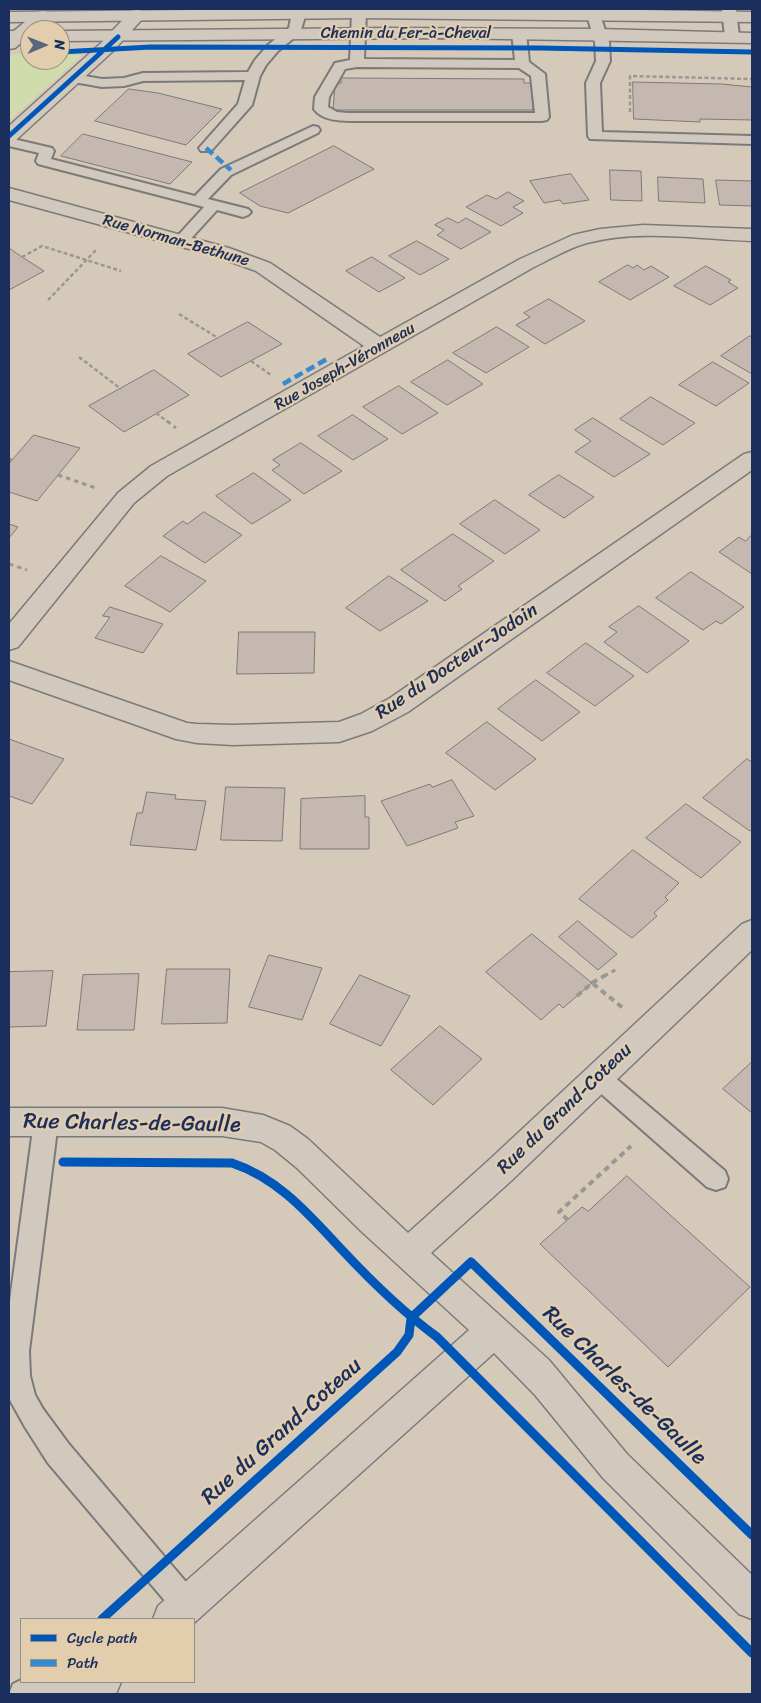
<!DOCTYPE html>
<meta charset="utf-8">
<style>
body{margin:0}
#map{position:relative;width:761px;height:1703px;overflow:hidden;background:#d5cab9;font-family:Sriracha,sans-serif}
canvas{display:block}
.frame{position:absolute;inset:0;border:10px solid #1b2f5e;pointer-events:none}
.legend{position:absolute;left:20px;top:1618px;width:175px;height:65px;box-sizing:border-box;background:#e2cdac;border:1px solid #928e8d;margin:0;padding:6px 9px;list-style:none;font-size:15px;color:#1b2f5e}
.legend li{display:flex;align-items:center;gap:10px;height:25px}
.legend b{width:25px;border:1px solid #928e8d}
.north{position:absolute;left:20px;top:20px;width:50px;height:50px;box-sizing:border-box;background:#e2cdac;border:1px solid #928e8d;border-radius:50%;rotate:89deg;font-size:14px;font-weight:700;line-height:20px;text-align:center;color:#1b2f5e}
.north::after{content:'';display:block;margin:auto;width:18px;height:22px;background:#5c657e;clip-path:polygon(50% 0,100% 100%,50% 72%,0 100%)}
</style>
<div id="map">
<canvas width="761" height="1703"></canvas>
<div class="frame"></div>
<ul class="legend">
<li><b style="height:6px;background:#0057b8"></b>Cycle path</li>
<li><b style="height:6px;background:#368acf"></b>Path</li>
</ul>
<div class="north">N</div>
</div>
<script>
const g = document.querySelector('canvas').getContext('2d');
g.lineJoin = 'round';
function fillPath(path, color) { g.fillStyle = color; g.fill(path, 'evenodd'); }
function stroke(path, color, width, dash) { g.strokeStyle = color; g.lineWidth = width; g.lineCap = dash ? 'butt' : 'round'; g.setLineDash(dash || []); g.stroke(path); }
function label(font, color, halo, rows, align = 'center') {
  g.font = font + ' Sriracha,sans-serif'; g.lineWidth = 4.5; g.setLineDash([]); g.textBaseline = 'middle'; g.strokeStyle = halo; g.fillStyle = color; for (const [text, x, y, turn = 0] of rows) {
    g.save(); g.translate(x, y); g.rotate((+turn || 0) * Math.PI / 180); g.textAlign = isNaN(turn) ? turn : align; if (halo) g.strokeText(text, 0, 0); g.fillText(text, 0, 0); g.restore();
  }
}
fillPath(new Path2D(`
 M12,54h18v6h30v-5h22l-73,66v-62z`), '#d1dcac');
const building = new Path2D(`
 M341,78l183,1v4h7l2,27h-200l2,-26 6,-1z
 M633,82l89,2 30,3v33l-52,-1v3l-66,-3z
 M129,89l29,4 64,16 -36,36 -91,-24z
 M83,134l109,28 -22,22 -109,-28z
 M334,146l40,23 -86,44 -28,-7 -20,-13z
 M610,170l31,1 1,30 -31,-1z
 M571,174l18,26 -26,4 -3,-4 -16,3 -14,-22z
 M658,177l45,2 2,24 -46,-2z
 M716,180l36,1v25l-32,-1z
 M508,192l16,9 -11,6 10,6 -22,13 -35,-19 21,-12 9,4z
 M448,218l10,5 8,-5 25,14 -30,17 -24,-14 7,-5 -9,-5z
 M417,241l32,18 -29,16 -31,-19z
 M9,248l13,9 22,14 -35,19z
 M372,257l33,21 -26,14 -33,-21z
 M628,265l5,3 4,-3 7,5 7,-4 18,11 -39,23 -31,-18z
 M706,266l25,14 -3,2 10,6 -28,17 -36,-19z
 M549,299l36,22 -40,23 -29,-19 14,-8 -6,-4z
 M248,322l34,22 -61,33 -33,-23z
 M497,327l32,20 -43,26 -33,-20z
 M750,336l2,1v37l-31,-18z
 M448,360l35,24 -36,21 -36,-23z
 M713,362l36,21 -33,23 -37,-21z
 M154,370l35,25 -65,37 -35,-26z
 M399,386l39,27 -36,21 -39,-27z
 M651,397l44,26 -32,22 -43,-26z
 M353,415l35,24 -35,21 -35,-24z
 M593,418l57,36 -36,23 -39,-25 16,-11 -16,-11z
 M34,435l46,13 -43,53 -28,-9v-28z
 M301,443l41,28 -38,23 -32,-24 8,-5 -7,-5z
 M254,473l37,27 -39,24 -36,-28z
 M559,475l35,22 -30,21 -35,-23z
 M495,500l45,30 -35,24 -45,-30z
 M204,512l38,23 -37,28 -42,-27 20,-15 4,3z
 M9,524l9,3 -9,11z
 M453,534l41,27 -36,25 4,3 -17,12 -44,-31z
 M752,535v39l-33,-22 20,-15 6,4z
 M161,556l45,25 -36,31 -45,-26z
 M691,572l53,35 -23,17 -5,-3 -13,9 -47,-32z
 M389,576l39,25 -48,30 -34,-23z
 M639,606l50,35 -42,32 -43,-31 13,-10 -8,-5z
 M110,607l53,17 -20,29 -48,-15 15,-21 -7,-1z
 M239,632h76l-1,41 -77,1z
 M586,643l48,33 -39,30 -48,-33z
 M536,680l44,32 -38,29 -44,-32z
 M487,722l49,37 -41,31 -49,-37z
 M9,739l55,20 -32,45 -23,-8z
 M747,759l5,3v67l-2,2 -47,-33z
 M452,780l22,36 -19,6 3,6 -51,18 -26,-45 49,-17 2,3z
 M226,787l59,1 -3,53 -61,-1z
 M147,792l29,3 -1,4 31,2 -10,49 -66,-5 7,-32h5z
 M365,796v21h4v32h-69l1,-50z
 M686,804l55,38 -40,36 -55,-40z
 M633,850l46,33 -14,14 3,3 -14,13 3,3 -25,22 -53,-39z
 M578,921l39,33 -19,16 -39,-33z
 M532,934l60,49 -29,25 -4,-4 -18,16 -55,-48z
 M269,955l53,13 -20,52 -53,-13z
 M167,969h63l-3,54 -65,1z
 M53,971l-7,55 -37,1v-55z
 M139,974l-5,56h-57l6,-55z
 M360,975l50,21 -29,50 -51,-22z
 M440,1026l42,33 -49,46 -42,-35z
 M752,1062v51l-29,-24z
 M627,1176l123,111 -82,80 -128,-123 42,-37 6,4z`);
fillPath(building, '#c4b8b1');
stroke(building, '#7b7a7b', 1);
const service = new Path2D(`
 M299,9l7,4 -6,20 -22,18 -12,14 -6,11 -8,29 -41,46h-10l-2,-3 39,-44 7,-24 -102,1 -19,5 -22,1 -34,-6 -2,-3 7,-4 29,5 22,-1 19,-5 105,-1 7,-12 13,-15 21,-17 3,-15z
 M359,9l7,4 -2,46 151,1 -3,-27 2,-3h10l2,3 3,29 16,12 4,43 -2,3 -5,1h-190c-13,0 -30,-1 -38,-12l1,-12 20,-34 15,-3 2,-47zM357,67l162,1 12,8 4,37h-188l-10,-1 -9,-5 1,-10 16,-28z
 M585,9h13l11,33 1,19 -10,22 2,49 150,4v8l-162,-5 -2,-3 -2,-53 10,-22 -1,-19z
 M722,9h14l3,28 -2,3h-10l-2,-3z
 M313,126l5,1 2,3 -2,3 -87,42 -23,24 40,10 3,3 -3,3 -5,2 -26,-7 -31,34h-10l-3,-3 31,-34 -166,-43 -2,-3 3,-8 -30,-7v-8l43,10 2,3 -3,8 144,37 26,-27z
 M598,1067l8,3 119,101 3,8 -3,8 -9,3 -9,-3 -117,-103 -4,-7 4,-7z
 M46,1111l8,4 4,7 -29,229 1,25 5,19 8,14 25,34 129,152 4,10 -4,10 -10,4 -10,-4 -129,-152 -23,-36 -15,-27 -1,-92 25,-186 4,-7z
 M21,1680v2h68l-5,10 -4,2h-71l4,-10z`);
const minor = new Path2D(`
 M137,10l6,1 3,4 -34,37 -96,88 -7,2v-16l91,-82 31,-33z
 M43,11l6,1 3,4c-6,7 -13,14 -22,14v5l-15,13 -6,1v-14l28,-23z
 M9,188l220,60 41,15 110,74 140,-78 53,-24 27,-6 43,-4 109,4v12c-54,-2 -112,-12 -165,2 -19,5 -36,16 -53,24l-367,209 -33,27 -116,144 -9,3v-26l109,-131 33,-27 213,-120 -108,-75 -41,-15 -206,-56z
 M752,452v18l-344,242 -36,19 -33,11 -106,3 -36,-2 -21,-4 -167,-59v-19l178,62 10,1 36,1 106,-3 22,-8 29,-16 354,-244z
 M752,920v30l-241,231 -80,72 118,107 78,94 125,121v44l-13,-5 -136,-136 -68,-83 -41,-42 -300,270v-4h-41l5,-13 311,-276 -108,-99 -64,-63 -22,-18 -14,-8 -39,-6h-213v-28h213l41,7 27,11 18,13 100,94 81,-73 253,-236z
 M75,1682h46l-5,12h-46z`);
const tertiary = new Path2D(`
 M284,9h303l165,3v10l-393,-4 -350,4v-10z
 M391,28l207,1 154,4v10l-309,-5 -383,3v-10z
 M9,31h21v10h-21z`);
stroke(service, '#7b7a7b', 4);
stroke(minor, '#7b7a7b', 3);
stroke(tertiary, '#7b7a7b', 3);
stroke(new Path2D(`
 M630,112v-36l122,3
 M22,257l20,-11 79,25
 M48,300l49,-51
 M179,314l39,24
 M79,357l42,32
 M251,361l20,14
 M156,413l12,9`), '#9a9895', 2.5, [4, 2.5]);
stroke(new Path2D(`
 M167,421l9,7
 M9,459l3,1
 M58,475l38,13
 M9,564l18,6
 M604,976l13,-7`), '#9a9895', 3, [4.5, 4]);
stroke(new Path2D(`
 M592,983l14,-8
 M577,996l15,-13 31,25
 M568,1220l-9,-8 72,-66`), '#9a9895', 4, [6, 4.5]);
fillPath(service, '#d1c9bd');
fillPath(minor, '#d1c9bd');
fillPath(tertiary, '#d1c9bd');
stroke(new Path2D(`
 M206,148l25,22
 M283,384l44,-25 -2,-2`), '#368acf', 4.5, [9, 4.5]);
stroke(new Path2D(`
 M60,52l91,-5 388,1 213,4
 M9,136l109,-99`), '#0057b8', 5);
stroke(new Path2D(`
 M63,1162l169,1c48,16 78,53 112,89 29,31 59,60 93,85l315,316
 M102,1619l295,-267 12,-17 2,-17 60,-56 281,273`), '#0057b8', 9);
label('16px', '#1b2f5e', '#e2cdac', [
 ["Chemin du Fer-à-Cheval",406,34],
 ["Rue Norman-Bethune",176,241,16],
 ["Rue Joseph-Véronneau",345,367,-30]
]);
label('19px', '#1b2f5e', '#e2cdac', [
 ["Rue du Docteur-Jodoin",457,662,-34],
 ["Rue du Grand-Coteau",565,1109,-44]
]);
label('22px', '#1b2f5e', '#e2cdac', [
 ["Rue Charles-de-Gaulle",132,1124,1],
 ["Rue Charles-de-Gaulle",624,1386,44],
 ["Rue du Grand-Coteau",282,1432,-42]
]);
</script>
